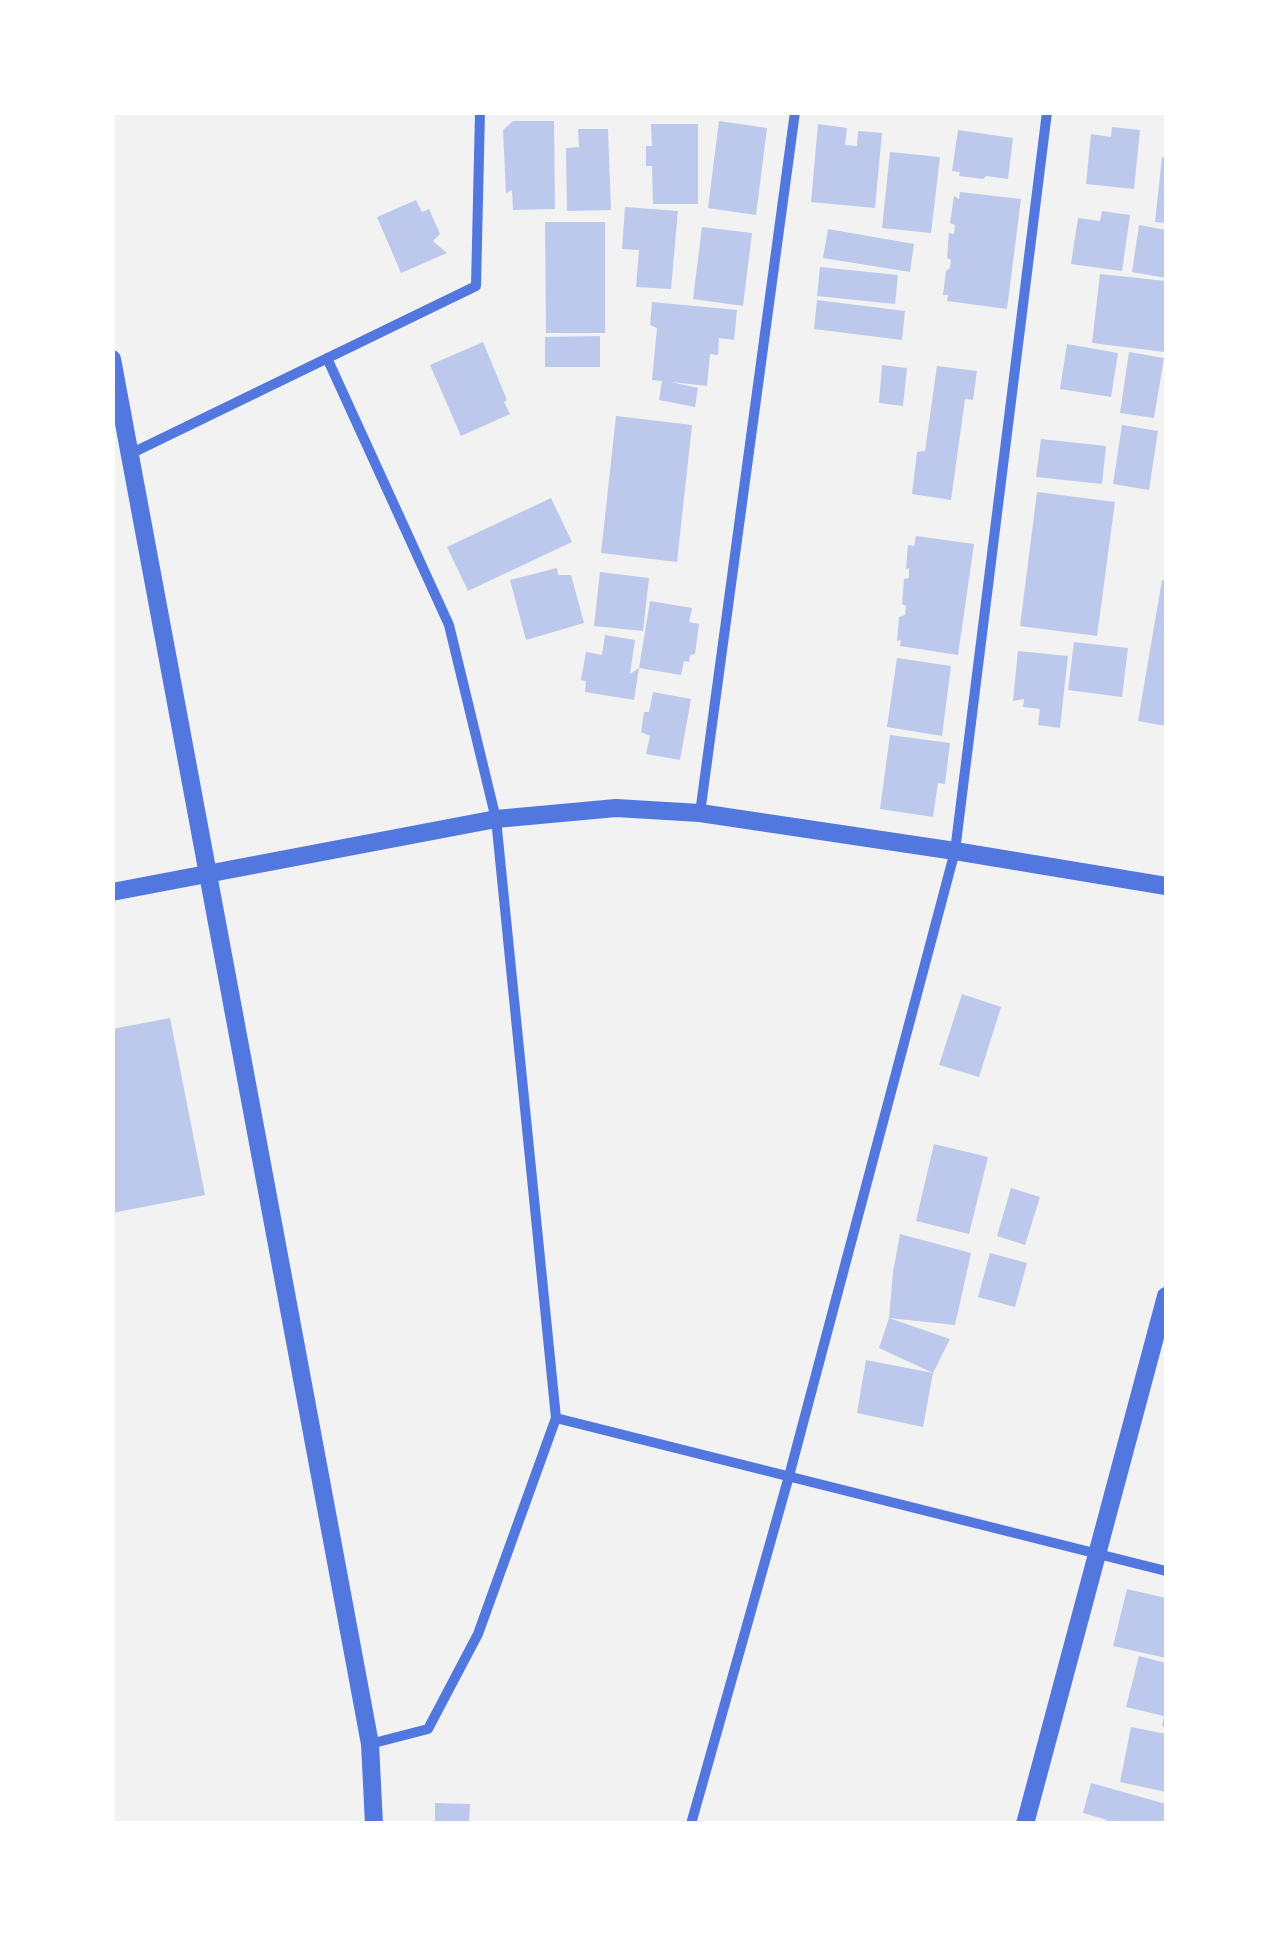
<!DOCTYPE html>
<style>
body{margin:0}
#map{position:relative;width:1279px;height:1936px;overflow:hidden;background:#f2f2f2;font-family:"Noto Sans",sans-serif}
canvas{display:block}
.frame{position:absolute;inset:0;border:115px solid #fff;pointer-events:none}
</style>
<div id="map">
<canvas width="1279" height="1936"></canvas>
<div class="frame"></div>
</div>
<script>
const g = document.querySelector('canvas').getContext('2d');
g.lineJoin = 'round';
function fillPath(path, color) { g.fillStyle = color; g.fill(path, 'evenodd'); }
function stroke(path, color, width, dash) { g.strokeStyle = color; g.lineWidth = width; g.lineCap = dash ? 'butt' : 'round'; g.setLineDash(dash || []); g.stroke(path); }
fillPath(new Path2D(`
 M513,121h41l1,88 -42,1 -1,-20 -6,3 -3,-63z
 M719,121l48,7 -11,87 -48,-7z
 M651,124h47v80h-45l-1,-38h-6v-20h6z
 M818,124l29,4 -2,17 12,1 1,-15 24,2 -7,75 -64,-6z
 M1112,127l28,3 -6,59 -48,-5 5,-50 20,3z
 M578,129h30l3,81 -44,1 -1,-63 13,-1z
 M958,130l55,8 -5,41 -22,-3 -3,3 -24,-3 1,-4 -8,-1z
 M890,152l50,5 -9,76 -49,-5z
 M1162,157l4,1v65l-11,-1z
 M960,192l61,7 -14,110 -60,-8 1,-6h-5l3,-24 4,-3 1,-8 -4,-2 2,-25 5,1 1,-9 -5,-2 4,-27 5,3z
 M416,200l6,12 7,-3 11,25 -7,7 14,12 -46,20 -24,-56z
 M625,207l53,4 -7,78 -35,-2 3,-37 -17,-1z
 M1102,211l28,4 -8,56 -51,-7 7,-46 22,3z
 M545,222h60v111h-59z
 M1139,225l27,5v48l-34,-6z
 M702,227l50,6 -9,73 -50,-7z
 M828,229l86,15 -4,28 -87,-14z
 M820,267l78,8 -3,29 -78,-8z
 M1100,274l66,7 -1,71 -73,-9z
 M817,300l88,11 -3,29 -88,-11z
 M652,302l85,8 -3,30 -15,-2 -1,17 -8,-1 -3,32 -36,-4 27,6 -3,19 -36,-7 3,-19 -10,-1 5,-52 -7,-3z
 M600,336v31h-55v-30z
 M483,342l24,58 -3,2 6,12 -49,22 -31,-71z
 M1067,344l51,9 -7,44 -51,-8z
 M1129,352l35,6 -10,60 -34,-5z
 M882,365l25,3 -4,38 -24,-3z
 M937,366l40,5 -4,29 -8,-1 -14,101 -39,-6 5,-42 8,-1z
 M616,416l76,9 -15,137 -76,-9z
 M1122,425l36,6 -9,59 -36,-6z
 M1041,439l65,7 -4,38 -66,-7z
 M1037,492l78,10 -18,134 -77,-10z
 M551,498l21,44 -104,49 -21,-44z
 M916,536l58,8 -16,111 -58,-9 1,-6 -4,1 2,-24 6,-2 1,-9 -4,-2 2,-25 5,-1v-10l-3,1 2,-24 6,1z
 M557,568l1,7h13l13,48 -58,17 -16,-60z
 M600,572l49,6 -6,53 -49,-5z
 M1162,580h4v146l-28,-5z
 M650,601l42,7 -3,14 10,2 -4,30 -5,1 -1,7 -5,-1 -3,14 -42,-7z
 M605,635l30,5 -5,34 9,-6 -5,32 -49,-8 1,-11 -5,-1 5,-28 16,3z
 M1074,642l54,6 -6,49 -54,-7z
 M1018,651l50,5 -8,72 -22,-3 2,-16 -17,-2 1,-8 -11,2z
 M897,658l54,8 -9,70 -55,-9z
 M653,692l38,7 -11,61 -34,-6 4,-18 -9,-4 3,-20h5z
 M890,735l60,8 -5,41 -7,-1 -5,34 -53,-8z
 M962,994l39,13 -22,70 -40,-12z
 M170,1018l35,177 -93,18v-184z
 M934,1144l54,13 -19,77 -53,-13z
 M1011,1188l29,9 -15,48 -28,-9z
 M900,1234l71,19 -16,72 -66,-7 4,-46z
 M990,1253l37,10 -12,44 -37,-10z
 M889,1318l61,21 -17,34 -54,-25z
 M866,1360l67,13 -10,54 -66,-14z
 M1127,1589l39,9v60l-53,-12z
 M1139,1656l27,7v64l-4,-1 2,-10 -38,-9z
 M1131,1727l35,7v58l-46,-10z
 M1091,1783l75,21v20h-60l1,-4 -24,-7z
 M435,1803l35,1 -1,20h-34z`), '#bdc9ec');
stroke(new Path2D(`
 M327,358l122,267 47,194 60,599 -78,216 -50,95 -58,15
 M130,454l346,-168 4,-174
 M700,813l95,-701
 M556,1418l610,153
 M691,1824l98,-348 166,-625 92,-739`), '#5277de', 10);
stroke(new Path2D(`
 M112,359l258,1385 4,80
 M112,892l384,-73 120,-11 84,5 255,38 211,35
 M1025,1824l141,-528`), '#5277de', 18);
</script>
